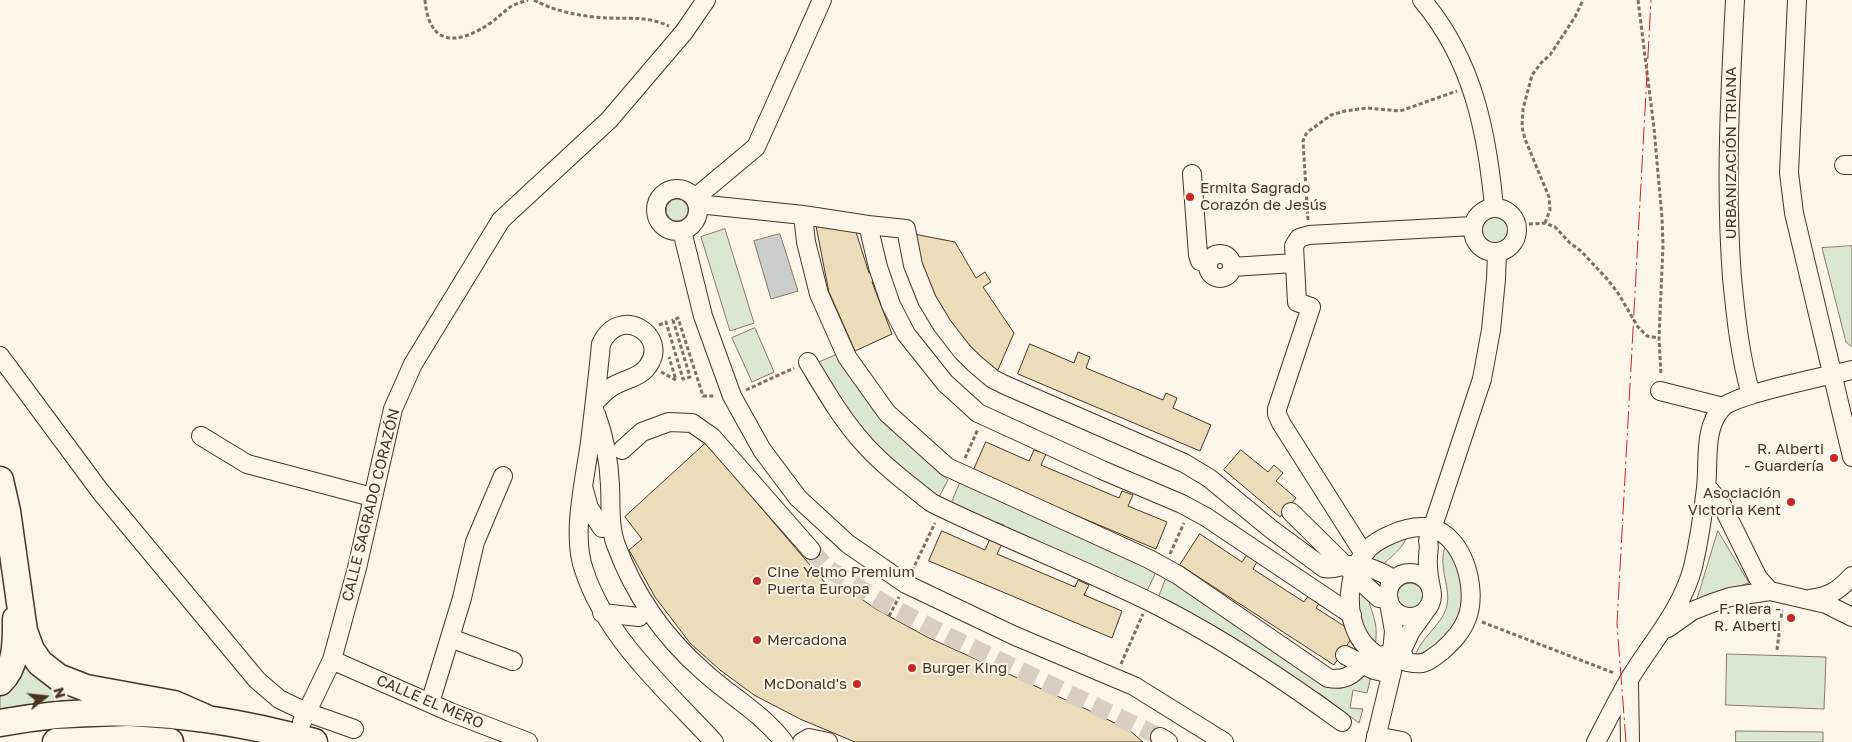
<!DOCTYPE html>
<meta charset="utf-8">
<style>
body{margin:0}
#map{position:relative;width:1852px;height:742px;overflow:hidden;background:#fbf6e9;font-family:"Golos Text",sans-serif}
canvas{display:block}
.north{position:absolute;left:20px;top:672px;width:50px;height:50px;-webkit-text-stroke:4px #fbf6e9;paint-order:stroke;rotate:74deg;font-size:14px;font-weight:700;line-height:20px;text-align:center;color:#4a3520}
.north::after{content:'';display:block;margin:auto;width:18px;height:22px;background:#4a3520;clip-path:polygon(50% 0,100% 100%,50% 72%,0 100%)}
</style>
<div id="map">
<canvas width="1852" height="742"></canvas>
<div class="north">N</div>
</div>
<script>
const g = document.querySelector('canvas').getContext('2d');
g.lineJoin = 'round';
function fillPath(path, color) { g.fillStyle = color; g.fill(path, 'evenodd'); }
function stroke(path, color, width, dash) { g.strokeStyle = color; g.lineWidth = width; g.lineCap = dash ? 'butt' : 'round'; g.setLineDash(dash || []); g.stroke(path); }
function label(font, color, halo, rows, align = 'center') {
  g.font = font + ' "Golos Text",sans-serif'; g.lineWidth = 4; g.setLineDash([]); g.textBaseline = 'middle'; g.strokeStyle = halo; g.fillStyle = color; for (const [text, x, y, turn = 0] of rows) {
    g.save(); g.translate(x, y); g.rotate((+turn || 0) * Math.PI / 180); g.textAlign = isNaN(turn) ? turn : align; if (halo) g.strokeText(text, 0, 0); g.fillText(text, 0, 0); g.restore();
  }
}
const green = new Path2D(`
 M666 210a11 11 0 1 1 22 0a11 11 0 1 1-22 0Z
 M1482 230a13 13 0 1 1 26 0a13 13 0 1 1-26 0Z
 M725,229l29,94 -24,8 -29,-94z
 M1852,246v101l-6,-5 -24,-94z
 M755,328l19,44 -22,10 -20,-44z
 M836,355l54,73 58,52 -10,19 -69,-54 -54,-81z
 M960,483l197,87 -12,25 -42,-19 2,-5 -10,-5 -3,5 -90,-41 2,-5 -8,-3 -3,5 -43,-20z
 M1718,531l31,52 -52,17z
 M1407,535c-2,16 -29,29 -37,45 -7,15 2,27 5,42 2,8 1,18 0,27l-15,-20 -5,-47 18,-29z
 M1446,544l4,2 16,49 -13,40 -40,26c7,-24 27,-34 33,-52 7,-21 -10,-41 0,-65z
 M1167,576l153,105 35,1 10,-8 6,2 -4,17 -14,-3 -3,18 13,1 -4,14 -40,-30 -2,5 -103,-72 -57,-24z
 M1397 596a13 13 0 1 1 26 0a13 13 0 1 1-26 0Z
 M1727,654l99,3 -2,52 -98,-4z
 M20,661l73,37 -7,5 -86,11v-20z
 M1736,731l87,1v10h-87z`);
fillPath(green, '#dce7d0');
stroke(green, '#887966', 1);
const water = new Path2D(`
 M780,234l18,57 -27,8 -17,-58z`);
fillPath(water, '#c9cecd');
stroke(water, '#887966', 1);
const building = new Path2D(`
 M816,224l40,8 13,41 7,-2 3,9 -7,2 20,52 -37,17 -26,-59z
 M914,234l41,8 21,36 9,-6 6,10 -8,5 31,46 -17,39 -32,-29 -31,-46 -17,-38z
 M1030,344l44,19 4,-11 12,5 -4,11 77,32 3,-7 11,5 -4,10 38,17 -11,26 -182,-77z
 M986,442l43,19 5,-11 12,4 -5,11 78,33 3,-7 11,4 -5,11 39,16 -11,27 -183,-77z
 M706,443l127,149 8,-7 35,24 51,28 161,73 41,20 14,12h-288l-55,-23 -46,-24 -34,-25 -30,-27 -35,-46 -26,-47 13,-11 -17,-22z
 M1241,450l27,22 6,-7 9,8 -7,8 20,17 -16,19 -56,-47z
 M942,531l43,19 5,-11 12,5 -5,10 78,33 3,-7 11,5 -5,10 38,16 -10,27 -183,-77z
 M1200,534l42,28 7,-10 10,6 -6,11 51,33 5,-7 11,7 -4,6 39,25 -21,32 -154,-100z`);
fillPath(building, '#ecdcbc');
stroke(building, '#4a3520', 1);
stroke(new Path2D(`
 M811,550l16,18 60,37 59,30 214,102`), '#d8cfc1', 18, [18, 9]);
const minor = new Path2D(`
 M1422,0c51,60 65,132 72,207
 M1735,0c-5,93 -10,185 -3,278 4,40 8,78 19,117
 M1797,0l-8,173 5,40 58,244
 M1844,165h8
 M1192,174l6,81 2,6 8,3
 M656 210a21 21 0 1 1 42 0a21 21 0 1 1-42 0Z
 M695,198l61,-51 66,-147
 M698,204l105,11 65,10 10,42 13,38 15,29 39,49 33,30 124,57 80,34 24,13 146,98
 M1473 230a22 22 0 1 1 44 0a22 22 0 1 1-44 0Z
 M803,215l3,27 13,52 28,63 40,56 60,54 202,92 29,16 150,103c16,3 24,-2 34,-14
 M868,225l38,4 7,36 14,35 15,25 20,26 13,13 18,15 12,6 179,78 25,15 62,51 53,39c9,2 15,-2 24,-3 14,-2 35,7 46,15
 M682,231l21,85 29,80 30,54 36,48 50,46 58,40 109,52 119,50 90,56
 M1208 266a12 12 0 1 1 24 0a12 12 0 1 1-24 0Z
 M1232,267l62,-4
 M0,356l100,135 157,189 22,19 27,13 48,17
 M808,362c17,28 34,58 57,83 19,21 44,40 67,58 77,38 158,68 234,107 63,33 120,71 176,112
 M1660,391l63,16
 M595,402c6,-6 13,-14 20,-17 11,-6 26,-8 33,-19 22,-30 -28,-63 -47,-22 -3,32 -7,65 -11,98 -5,38 -19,92 -6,128 22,68 82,120 130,172
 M596,414c8,22 13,47 14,71 1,20 -1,41 6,60 18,49 49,93 88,127 26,24 58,41 80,70
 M201,436l46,28 125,33
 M622,450l20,-18 27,-10 23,1 20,14 99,113
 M1706,486l15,17 37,75 12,13
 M584,490l5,18 13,20
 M1291,512l77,76 11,10 10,2
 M1364,554l-83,-131 -4,-9v-5l34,-102 -14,-5 -3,-56 5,-8 10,-3 164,-9
 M1388 595a22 22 0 1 1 44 0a22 22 0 1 1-44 0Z
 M1431,588c-2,-10 -4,-20 -3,-30 0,-7 2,-11 0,-17l54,-162 9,-49 5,-51 1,-27
 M1810,599c20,-3 28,-8 42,-23
 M1389,603l5,28 -2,21 3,7
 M602,613l37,4
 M1668,628l24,-17 20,-8 18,-6 40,-6 56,13 26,13
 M450,638l63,23
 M1392,652l-13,5c-8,-6 -16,-12 -21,-22 -13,-25 -11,-64 10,-86 6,-6 15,-11 22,-14 13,-6 26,-10 41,-7 33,8 47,62 36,90 -5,14 -15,24 -25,33 -6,4 -13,11 -20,12 -4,1 -10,0 -15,-1l-6,-10
 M1345,655l29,15 17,4
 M332,660l118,52 78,30
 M1629,683l1,59
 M430,703l32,-105 13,-56 28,-66
 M302,722l30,-62 25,-92 36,-159 20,-45 88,-144 108,-100 75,-88 22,-32
 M1376,736l26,5
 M1160,737l8,5
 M802,742l7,-4 19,4
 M1375,742l20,-83 6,-7 10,-21 13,-18
 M1596,742c11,-21 22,-43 34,-64 22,-36 52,-69 63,-111 6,-26 10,-53 13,-79 3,-25 -3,-60 16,-80 13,-14 106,-32 130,-38`);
const highway = new Path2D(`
 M0,480l7,31 17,120 7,19 9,13 18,14 28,11 88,16 32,14
 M0,682c17,-16 16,-41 16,-63
 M0,723c105,-20 212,-10 314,19
 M56,742l73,-3 41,3`);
stroke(minor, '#4a3520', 20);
stroke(highway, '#4a3520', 29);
stroke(new Path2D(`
 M425,0c4,48 34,45 67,22 6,-5 12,-10 18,-15 5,-3 12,-5 18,-7
 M534,0c22,12 50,17 75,18 24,1 37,-2 60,8
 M1638,0l16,128 8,90 1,27 -4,93 2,37
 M1308,220l-5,-79 3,-7 3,-3 22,-16 14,-4 22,-3 33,3 57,-20
 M1545,223l5,-13 -1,-13 -24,-58 -3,-12 1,-18 9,-34 9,-12 9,-8 25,-38 8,-17
 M1516,225l29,-2 10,4 15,16 11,8 27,29 10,13 20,34 9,9 12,2
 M659,325l7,-3 17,57 7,-2 -17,-57 5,-2 25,78h13
 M661,372l15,8 -7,-23
 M746,390l48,-22
 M965,458l13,-29
 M1170,554l14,-31
 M912,571l23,-48
 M889,616l10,-19
 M1482,622l132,51
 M1777,650l5,-40
 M1121,664l22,-50`), '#7f6f5c', 3, [4, 2.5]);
stroke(minor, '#fbf6e9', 18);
stroke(highway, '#fbf6e9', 26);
stroke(new Path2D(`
 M1626,742l-9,-118 34,-624`), '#c62828', 1, [18, 4, 2.5, 4]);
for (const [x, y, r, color] of [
 [1190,197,5,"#c62828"],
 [1834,458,5,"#c62828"],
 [1791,502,5,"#c62828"],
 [757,581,5,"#c62828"],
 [1791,618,5,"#c62828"],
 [757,640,5,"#c62828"],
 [912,668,5,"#c62828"],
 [857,684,5,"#c62828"]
]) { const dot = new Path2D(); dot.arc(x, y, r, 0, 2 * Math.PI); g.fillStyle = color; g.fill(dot); stroke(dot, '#fbf6e9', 2); }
label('15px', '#4a3520', '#fbf6e9', [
 ["URBANIZACIÓN TRIANA",1731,153,-90],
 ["CALLE SAGRADO CORAZÓN",371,505,-76],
 ["CALLE EL MERO",430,702,23]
]);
label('15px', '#4a3520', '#fbf6e9', [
 ["Ermita Sagrado",1200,188],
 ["Corazón de Jesús",1200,205],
 ["R. Alberti",1824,449,"right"],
 ["- Guardería",1824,466,"right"],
 ["Asociación",1781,493,"right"],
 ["Victoria Kent",1781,510,"right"],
 ["Cine Yelmo Premium",767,572],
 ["Puerta Europa",767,589],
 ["F. Riera -",1781,609,"right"],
 ["R. Alberti",1781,626,"right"],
 ["Mercadona",767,640],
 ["Burger King",922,668],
 ["McDonald's",847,684,"right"]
], 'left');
</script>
